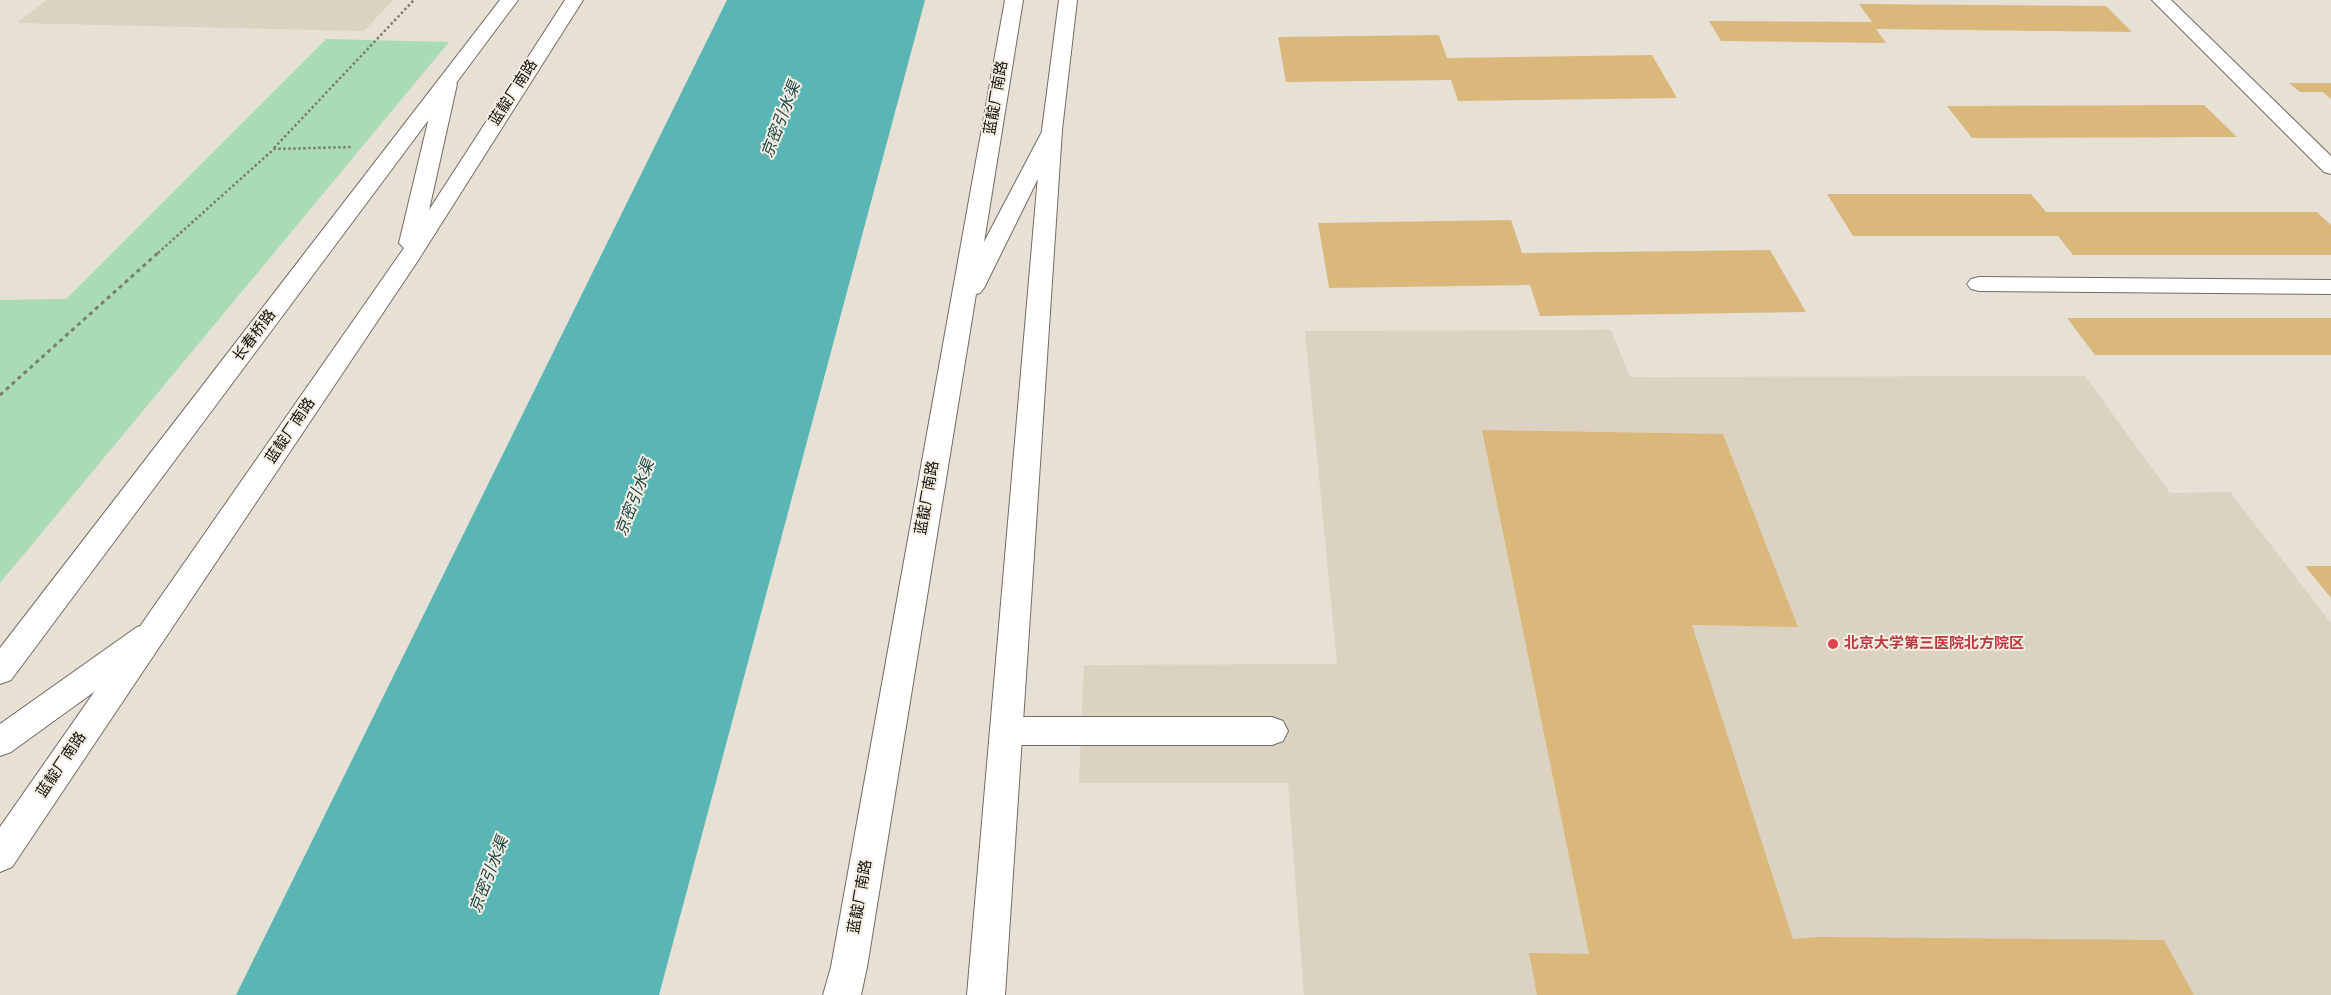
<!DOCTYPE html>
<meta charset="utf-8">
<style>
body{margin:0}
canvas{display:block;background:#e6e0d5}
</style>
<canvas width="2331" height="995"></canvas>
<script>
const g = document.querySelector('canvas').getContext('2d');
g.lineJoin = 'round';
function fillPath(path, color) { g.fillStyle = color; g.fill(path, 'evenodd'); }
function stroke(path, color, width, dash) { g.strokeStyle = color; g.lineWidth = width; g.lineCap = dash ? 'butt' : 'round'; g.setLineDash(dash || []); g.stroke(path); }
function label(font, color, halo, rows, align = 'center') {
  g.font = font + ' "Titillium Web","Noto Sans SC",sans-serif'; g.lineWidth = 4; g.setLineDash([]); g.textBaseline = 'middle'; g.strokeStyle = halo; g.fillStyle = color; for (const [text, x, y, turn = 0] of rows) {
    g.save(); g.translate(x, y); g.rotate((+turn || 0) * Math.PI / 180); g.textAlign = isNaN(turn) ? turn : align; if (halo) g.strokeText(text, 0, 0); g.fillText(text, 0, 0); g.restore();
  }
}
fillPath(new Path2D(`
 M47,0h346l-29,31 -347,-8z
 M1611,330l19,47 455,-1 85,117 60,-1 101,131v372h-1027l-16,-212h-209l5,-118 253,-1 -32,-333z`), '#dcd2c1');
fillPath(new Path2D(`
 M326,39l123,3 -449,541v-283l66,-1z`), '#a9dbb5');
fillPath(new Path2D(`
 M727,0h198l-266,995h-423z`), '#5ab5b5');
fillPath(new Path2D(`
 M1859,4l247,2 26,26 -256,-3 10,14 -165,-2 -12,-20 163,1z
 M1439,35l8,23 205,-3 25,43 -219,3 -7,-21 -165,2 -8,-45z
 M2289,83h42v16l-8,-7h-23z
 M2204,105l33,32 -265,1 -25,-32z
 M1827,194h204l15,18h271l14,13v30h-258l-15,-19h-205z
 M1511,220l11,33 248,-3 36,62 -266,4 -10,-31 -201,3 -11,-65z
 M2067,318h264v37h-236z
 M1482,430l241,4 75,193 -106,-2 101,314 26,-2 345,3 30,55h-657l-8,-42 60,1z
 M2305,566h26v32z`), '#dab87c');
const street = new Path2D(`
 M2152,0h19l160,156v18l-7,-2z
 M1979,277l352,3v14l-352,-3 -8,-2 -4,-5 4,-5z
 M1006,717h266l11,4 5,10 -5,10 -11,4h-266l-11,-4 -5,-10 5,-10z`);
const secondary = new Path2D(`
 M500,0h18l-507,680 -11,4v-36z
 M1059,0h18l-15,130 -57,865h-38l75,-865z
 M148,624l11,3 4,9 -4,9 -148,107 -11,4v-32l137,-97z`);
const highway = new Path2D(`
 M565,0h18l-166,262 -405,605 -12,5v-45l404,-579 -5,-5 38,-159 3,-4 7,-2 7,2 3,4 -28,126z
 M1005,0h18l-39,242 61,-116 7,-2 7,2 3,4 -78,158 -4,5 -4,1 -109,673 -6,28h-38l8,-28z`);
stroke(street, '#726c63', 2);
stroke(secondary, '#726c63', 2);
stroke(highway, '#726c63', 2);
stroke(new Path2D(`
 M274,148l140,-148
 M158,253l116,-104 78,-2`), '#7f7b73', 2.5, [2.5, 2.5]);
stroke(new Path2D(`
 M0,395l159,-143`), '#7f7b73', 3, [4, 4]);
fillPath(street, '#fff');
fillPath(secondary, '#fff');
fillPath(highway, '#fff');
for (const [x, y, r, color] of [
 [1833,644,6,"#e0444e"]
]) { const dot = new Path2D(); dot.arc(x, y, r, 0, 2 * Math.PI); g.fillStyle = color; g.fill(dot); stroke(dot, '#f3ede2', 2); }
label('15px', '#110f0b', '#f3ede2', [
 ["蓝靛厂南路",514,93,-57],
 ["蓝靛厂南路",997,98,-80],
 ["长春桥路",255,336,-53],
 ["蓝靛厂南路",291,431,-56],
 ["蓝靛厂南路",928,498,-80],
 ["蓝靛厂南路",62,765,-56],
 ["蓝靛厂南路",861,897,-80]
]);
label('bold 15px', '#be3a42', '#f3ede2', [
 ["北京大学第三医院北方院区",1844,644]
], 'left');
label('italic 16px', '#194344', '#f3ede2', [
 ["京密引水渠",782,120,-69],
 ["京密引水渠",636,498,-69],
 ["京密引水渠",490,875,-69]
]);
</script>
